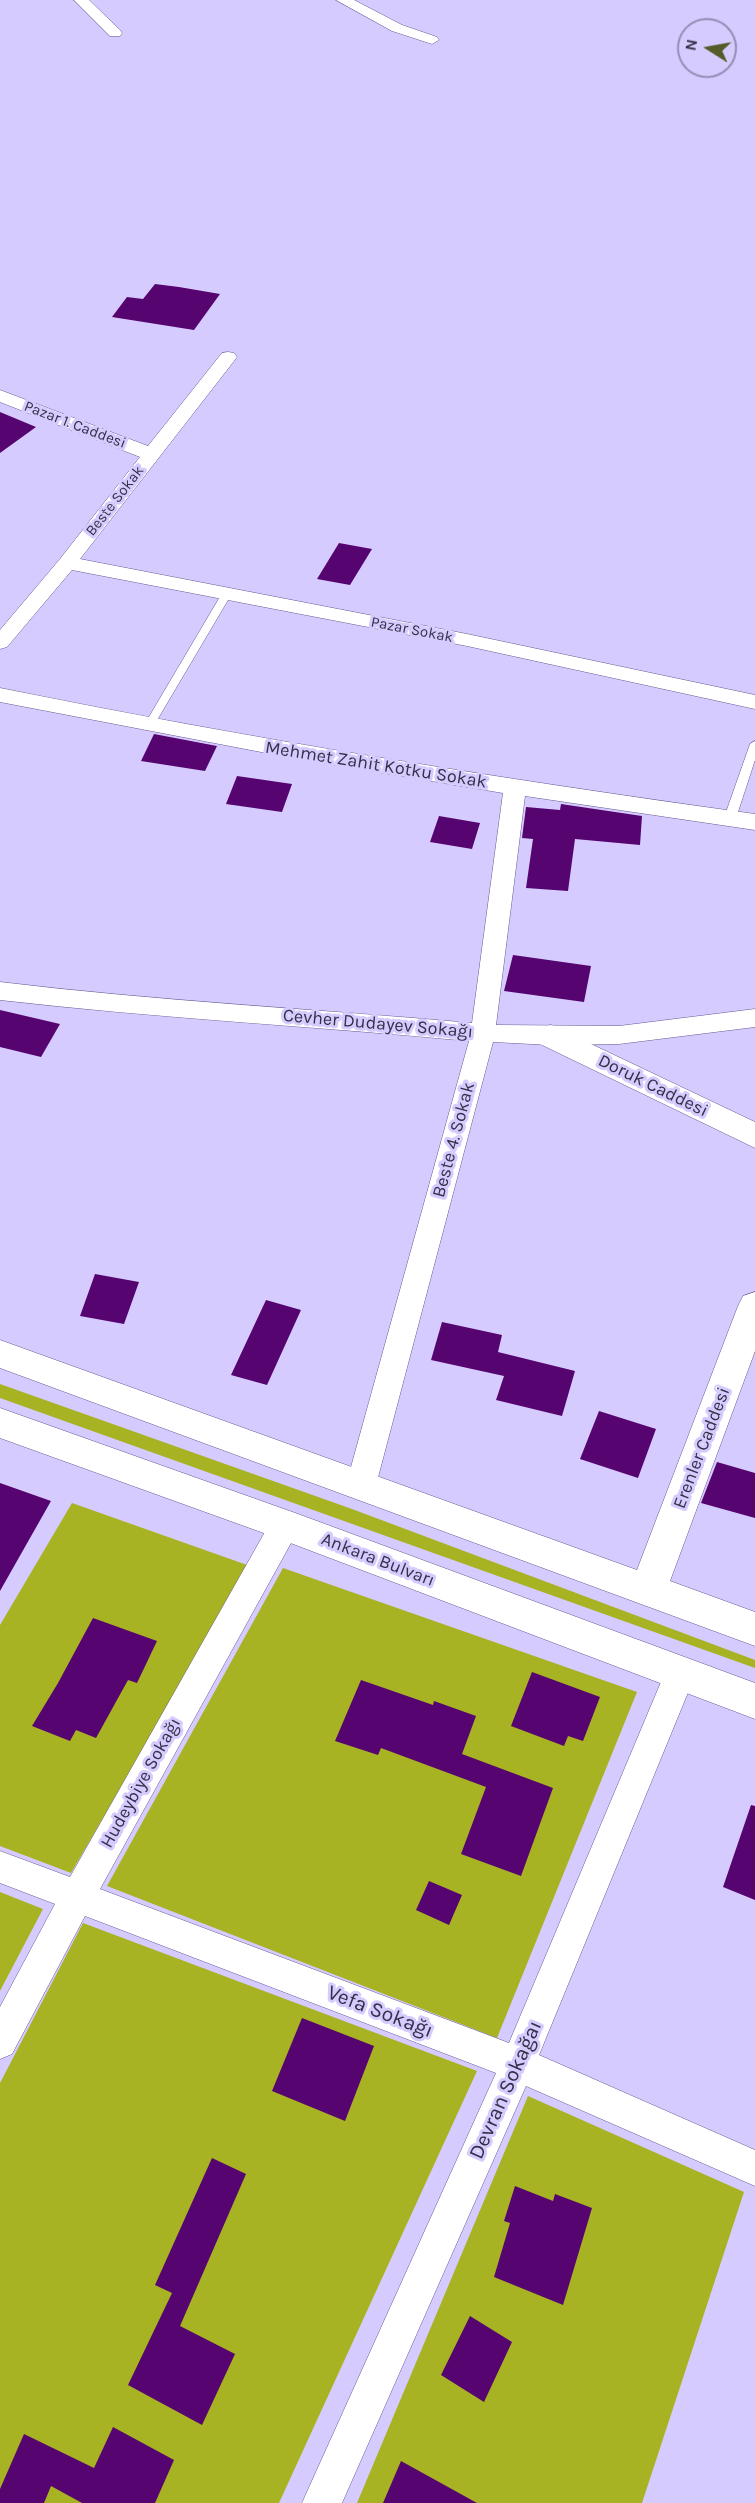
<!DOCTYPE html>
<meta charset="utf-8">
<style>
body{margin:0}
#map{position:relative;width:755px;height:2503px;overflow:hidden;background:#d6cbfe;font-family:Karla,sans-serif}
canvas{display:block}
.north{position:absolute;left:677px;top:18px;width:60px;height:60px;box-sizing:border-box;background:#d6cbfe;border:2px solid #968db5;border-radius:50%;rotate:281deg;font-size:16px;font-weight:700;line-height:24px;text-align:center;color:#352f47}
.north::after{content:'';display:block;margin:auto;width:21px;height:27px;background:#555b29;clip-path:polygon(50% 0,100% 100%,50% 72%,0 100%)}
</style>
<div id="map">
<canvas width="755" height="2503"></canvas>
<div class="north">N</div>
</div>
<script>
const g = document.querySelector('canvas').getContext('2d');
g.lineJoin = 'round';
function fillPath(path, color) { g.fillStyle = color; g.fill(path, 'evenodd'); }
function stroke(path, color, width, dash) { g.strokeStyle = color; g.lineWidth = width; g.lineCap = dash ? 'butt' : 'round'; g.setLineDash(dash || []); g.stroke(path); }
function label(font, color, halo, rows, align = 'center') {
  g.font = font + ' Karla,sans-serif'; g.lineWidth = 6; g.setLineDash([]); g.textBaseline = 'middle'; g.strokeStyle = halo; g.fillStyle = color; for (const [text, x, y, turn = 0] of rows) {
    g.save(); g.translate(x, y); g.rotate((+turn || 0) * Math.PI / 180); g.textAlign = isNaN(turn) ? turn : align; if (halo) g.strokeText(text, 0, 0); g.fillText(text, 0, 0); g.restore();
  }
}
fillPath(new Path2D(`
 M0,1384l352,125 403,151v8l-755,-270z
 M72,1503l178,63 -179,307 -71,-27v-221z
 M283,1568l354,124 -140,346 -390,-152z
 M0,1892l43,17 -43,82z
 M83,1923l394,148 -198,432h-279v-420z
 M528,2096l216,96 -102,311h-285z`), '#a7b322');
fillPath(new Path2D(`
 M155,284l24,3 41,7 -26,36 -82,-13 15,-20 16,2z
 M0,412l36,15 -36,26z
 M339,543l33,6 -22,36 -33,-6z
 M154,734l63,12 -12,25 -64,-10z
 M237,776l55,8 -10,28 -56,-8z
 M561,804l81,12 -2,29 -65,-6 -7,52 -42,-3 7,-49 -11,-1 4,-31 34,3z
 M439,816l41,7 -8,26 -42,-7z
 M513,955l78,11 -7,36 -80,-11z
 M0,1010l60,14 -19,33 -41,-10z
 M95,1274l44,8 -15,42 -44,-8z
 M266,1300l35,10 -34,75 -36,-10z
 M442,1322l60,13 -4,17 77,19 -13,45 -66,-16 8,-24 -73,-16z
 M599,1411l57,18 -18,49 -58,-19z
 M717,1462l38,11v45l-54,-15z
 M0,1483l51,18 -51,90z
 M93,1618l64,23 -20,42 -9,-3 -32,58 -20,-8 -6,11 -38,-15 26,-43z
 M532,1672l68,25 -17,44 -15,-5 -4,10 -53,-20z
 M361,1680l72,25 1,-4 42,15 -14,38 91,34 -32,88 -60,-22 25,-67 -105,-39 -3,7 -43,-14z
 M751,1805l4,1v94l-32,-13z
 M429,1881l33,14 -13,30 -33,-15z
 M302,2018l72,28 -29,75 -73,-30z
 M212,2158l34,16 -66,152 55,28 -33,71 -74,-40 44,-92 -17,-8z
 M515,2186l38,15 2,-7 37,14 -29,97 -69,-28 16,-54 -6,-2z
 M470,2316l42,26 -28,60 -43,-27z
 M113,2427l61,33 -19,43h-73l-31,-17 -7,17h-44v-14l24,-55 70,34z
 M401,2461l76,42h-94z`), '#560470');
const lane = new Path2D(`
 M226,592l5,3 -78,132 -5,3 -4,-1 -1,-2 78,-132z
 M755,741v19l-19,58 -2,3h-8l-2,-3 26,-74z`);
const street = new Path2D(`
 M74,0h15l31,30 2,3 -2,3h-10z
 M336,0h18l48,25 35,12 2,3 -7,4 -40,-13z
 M228,352l6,1 3,4 -3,4 -154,198 387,75 288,61v14l-288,-63 -395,-76 -65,77 -7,2v-19l60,-71 80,-102 -140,-55v-12l148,56 74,-93z
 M0,688c250,51 502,91 755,126v16l-230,-34 -29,229 123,1 136,-17v18l-136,17 -68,1 -58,-3 -117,443 -5,9 -10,4 -10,-4 -5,-9 123,-444c-157,-15 -313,-23 -469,-41v-18c157,19 315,27 472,41l31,-230 -221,-37 -282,-54z
 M285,1512l11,4 4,9 -4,9 -196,355 409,154 160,-380 11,-4 11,4 5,10 -157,382 216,95v36l-229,-100 -184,417h-40l194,-430 -411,-157 -73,138 -12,5v-52l55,-103 -55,-21v-32l70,26 204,-361z`);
const secondary = new Path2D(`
 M551,1025l204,97v26l-215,-104 -4,-8 4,-8z
 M755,1292v59l-85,230 85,31v34l-755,-278v-28l637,230 101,-264 5,-10z
 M0,1408l298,106 457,169v36l-483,-183 -272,-98z`);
stroke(lane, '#675990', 1);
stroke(street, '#675990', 1);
stroke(secondary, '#675990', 1);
fillPath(lane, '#fff');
fillPath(street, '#fff');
fillPath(secondary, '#fff');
label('15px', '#352f47', '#d6cbfe', [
 ["Pazar 1. Caddesi",75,425,21],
 ["Beste Sokak",115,501,-52],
 ["Pazar Sokak",412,630,11]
]);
label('18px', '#352f47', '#d6cbfe', [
 ["Mehmet Zahit Kotku Sokak",376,765,9],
 ["Cevher Dudayev Sokağı",378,1024,5],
 ["Doruk Caddesi",653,1086,26],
 ["Beste 4. Sokak",454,1140,-75],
 ["Erenler Caddesi",702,1448,-69],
 ["Ankara Bulvarı",378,1560,21],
 ["Hudeybiye Sokağı",141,1783,-61]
]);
label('21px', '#352f47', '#d6cbfe', [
 ["Vefa Sokağı",380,2012,21],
 ["Devran Sokağaı",506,2090,-66]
]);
</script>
